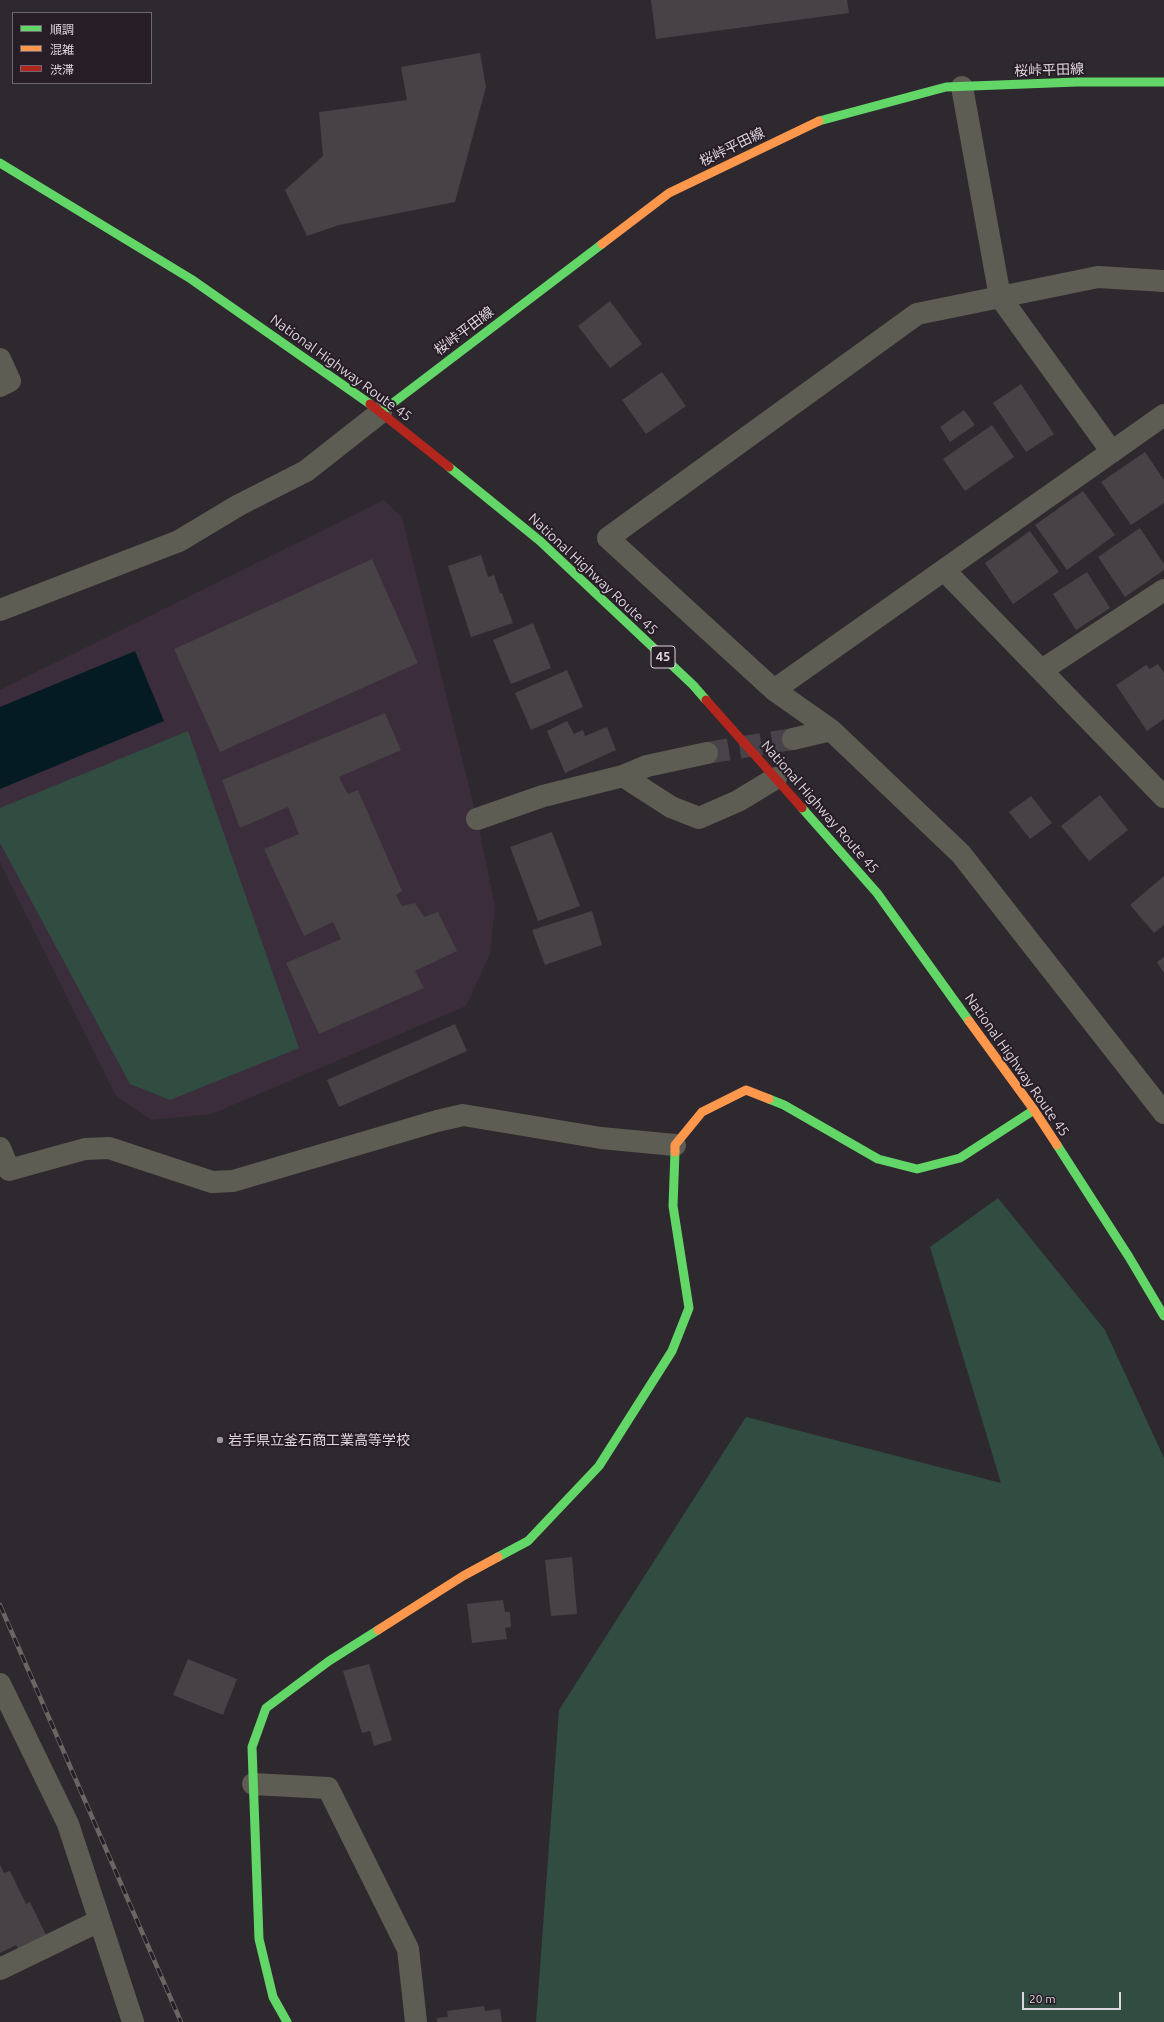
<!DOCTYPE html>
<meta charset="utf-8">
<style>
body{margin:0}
#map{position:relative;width:1164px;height:2022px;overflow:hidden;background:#2e292e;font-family:Ubuntu,"Noto Sans JP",sans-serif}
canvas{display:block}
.legend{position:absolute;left:12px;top:12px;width:140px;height:72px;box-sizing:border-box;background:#271d27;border:1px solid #706770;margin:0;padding:5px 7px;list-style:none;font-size:12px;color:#ddd6dd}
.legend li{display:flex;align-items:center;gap:8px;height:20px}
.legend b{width:20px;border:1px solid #706770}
.scale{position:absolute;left:1022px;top:1992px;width:99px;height:18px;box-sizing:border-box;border:2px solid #ddd6dd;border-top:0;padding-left:5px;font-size:12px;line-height:14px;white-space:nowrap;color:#ddd6dd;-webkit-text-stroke:3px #271d27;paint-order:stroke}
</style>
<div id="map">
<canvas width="1164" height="2022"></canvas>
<ul class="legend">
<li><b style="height:5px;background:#63d668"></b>順調</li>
<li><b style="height:5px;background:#ff974d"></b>混雑</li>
<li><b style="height:5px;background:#b3261e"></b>渋滞</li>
</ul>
<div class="scale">20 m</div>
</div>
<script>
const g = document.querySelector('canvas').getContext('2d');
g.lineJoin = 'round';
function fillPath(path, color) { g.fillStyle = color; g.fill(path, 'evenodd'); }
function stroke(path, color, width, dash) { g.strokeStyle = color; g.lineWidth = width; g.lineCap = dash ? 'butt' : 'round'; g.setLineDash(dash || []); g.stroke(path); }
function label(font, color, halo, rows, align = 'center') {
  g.font = font + ' Ubuntu,"Noto Sans JP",sans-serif'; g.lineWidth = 4; g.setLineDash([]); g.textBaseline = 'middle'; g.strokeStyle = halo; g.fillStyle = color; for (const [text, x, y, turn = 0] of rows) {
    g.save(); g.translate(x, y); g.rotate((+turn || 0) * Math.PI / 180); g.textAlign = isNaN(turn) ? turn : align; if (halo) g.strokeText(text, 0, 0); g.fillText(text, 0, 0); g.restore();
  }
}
fillPath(new Path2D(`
 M384,500l18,17 75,302 18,87 -5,48 -24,52 -254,108 -61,6 -35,-24 -116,-233v-173z`), '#3b2d3c');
fillPath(new Path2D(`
 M188,731l111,317 -129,52 -40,-16 -130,-241v-35z
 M998,1198l107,132 59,128v564h-628l23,-312 187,-293 255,66 -71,-236z`), '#314c41');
fillPath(new Path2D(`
 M135,651l29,70 -164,68v-82z`), '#041b24');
fillPath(new Path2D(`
 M651,0h196l2,13 -193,26z
 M480,53l6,34 -31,115 -116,23 -32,11 -22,-46 38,-34 -4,-44 88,-12 -6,-33z
 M610,301l32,43 -32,24 -32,-42z
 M662,372l24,34 -40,28 -24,-34z
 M1021,384l33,50 -28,18 -33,-49z
 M964,410l11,15 -25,17 -10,-15z
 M992,425l22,32 -49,34 -22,-32z
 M1145,452l19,28v23l-33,22 -30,-43z
 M1083,491l32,44 -48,35 -32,-45z
 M1140,528l24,36v6l-39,27 -27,-40z
 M1030,531l29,41 -46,32 -28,-41z
 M481,555l7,22 6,-2 6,18h2l11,30 -42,14 -23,-71z
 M372,559l46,104 -198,89 -46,-103z
 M1087,572l23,36 -34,22 -23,-36z
 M533,623l18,45 -40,16 -18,-44z
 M1158,664l6,9v46l-17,12 -31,-46 30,-20 4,4z
 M567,670l16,37 -52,23 -16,-37z
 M385,713l16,37 -62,27 9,17 10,-4 44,101 -6,4 6,11 13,-3 9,14 14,-5 19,39 -42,20 9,17 -105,46 -33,-71 55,-24 -8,-17 -29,14 -40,-87 35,-15 -11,-27 -48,21 -18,-48z
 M567,721l7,13 9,-4 2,6 22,-9 9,23 -51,23 -18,-42z
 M1100,795l28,35 -39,31 -28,-35z
 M1031,796l21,27 -22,16 -21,-27z
 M552,832l28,74 -42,15 -28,-74z
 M1164,876v49l-10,8 -24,-28z
 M592,911l10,34 -57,20 -13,-35z
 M1164,957v16l-7,-11z
 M455,1024l12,27 -128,56 -12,-27z
 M572,1557l5,57 -26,2 -6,-56z
 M503,1600l2,12h5l1,15 -6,1 2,11 -35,4 -5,-39z
 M188,1659l49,20 -14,36 -50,-20z
 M369,1664l23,76 -18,6 -4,-15 -8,2 -19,-62z
 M0,1865l4,8 6,-2 16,33 4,-2 16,33 -28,13 -2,-3 -16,8z
 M484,2006l1,5 15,-2 2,13h-65v-4l11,-1 -1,-6z`), '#474245');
stroke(new Path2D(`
 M707,753l86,-14`), '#484348', 22, [22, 11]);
stroke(new Path2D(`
 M962,87l38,210 112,155
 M1164,281l-66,-4 -181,37 -309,224 166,152 170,-120 220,227
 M0,359l10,22 -10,5
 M944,570l220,-155
 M0,610l179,-69 60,-36 67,-34 75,-59
 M1042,670l122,-80
 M774,690l57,40 130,124 203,259
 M793,739l38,-9
 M623,776l24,-10 60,-13
 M477,819l66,-23 80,-20 48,31 28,11 39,-17 38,-23
 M0,1148l9,22 76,-21 24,-1 103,34 21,-1 204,-60 26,-6 138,23 74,7
 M0,1684l68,140 65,198
 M253,1784l75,4 80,161 8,73
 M0,1969l99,-48`), '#5e5d53', 22);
stroke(new Path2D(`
 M819,121l127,-34 131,-5h87
 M0,163l191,116 179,125
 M381,412l221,-168
 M449,467l91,74 153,144 13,15
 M802,808l75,85 92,128
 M769,1099l15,6 94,54 39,10 43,-11 74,-48
 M1057,1145l72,112 35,59
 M498,1557l30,-16 71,-75 73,-115 17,-43 -16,-102 2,-54
 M287,2022l-14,-25 -14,-58 -7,-192 14,-39 63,-47 49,-31`), '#63d668', 9);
stroke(new Path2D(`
 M602,244l67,-51 150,-72
 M969,1021l65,89 23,35
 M675,1152v-7l27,-33 44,-22 23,9
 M378,1630l85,-54 35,-19`), '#ff974d', 9);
stroke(new Path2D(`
 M370,404l79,63
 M706,700l96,108`), '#b3261e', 9);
const rail = new Path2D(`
 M0,1605l181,417`);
stroke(rail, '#6a6763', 4.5);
stroke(rail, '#271d27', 3, [9]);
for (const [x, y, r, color] of [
 [220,1440,4,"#a099a0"]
]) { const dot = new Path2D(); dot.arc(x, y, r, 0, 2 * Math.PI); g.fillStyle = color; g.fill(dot); stroke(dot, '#271d27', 1.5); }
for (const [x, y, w] of [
 [663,657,24]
]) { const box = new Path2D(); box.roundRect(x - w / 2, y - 11, w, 22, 3); g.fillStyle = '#271d27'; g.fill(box); stroke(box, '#ddd6dd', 1); }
label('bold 13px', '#ddd6dd', null, [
 ["45",663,657]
]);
label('14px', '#ddd6dd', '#271d27', [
 ["桜峠平田線",1049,70,-2],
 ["桜峠平田線",732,147,-26],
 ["桜峠平田線",464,331,-37],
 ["National Highway Route 45",341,368,36],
 ["National Highway Route 45",593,574,43],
 ["National Highway Route 45",820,807,49],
 ["National Highway Route 45",1017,1065,55]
]);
label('14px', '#ddd6dd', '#271d27', [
 ["岩手県立釜石商工業高等学校",228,1440]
], 'left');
</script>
